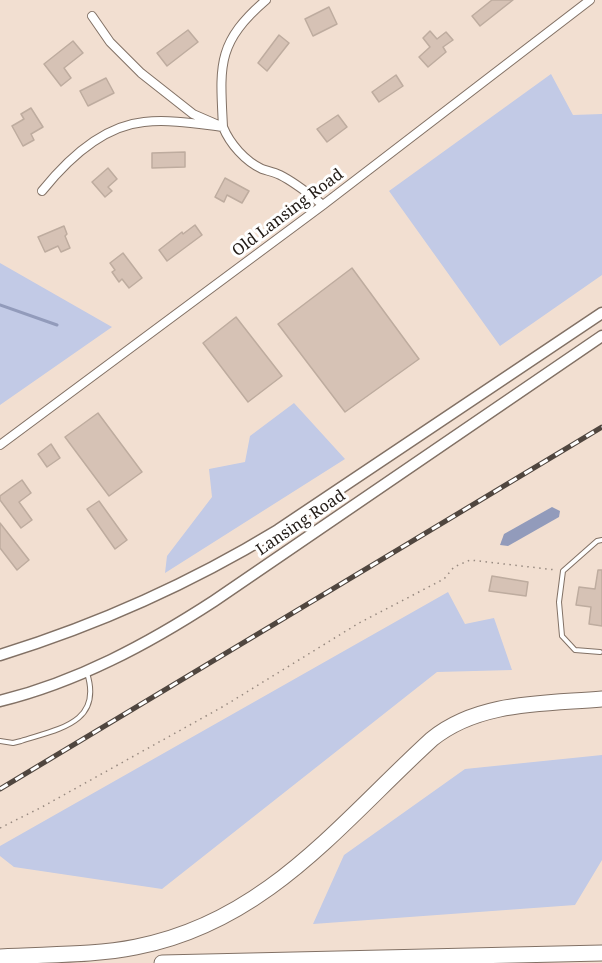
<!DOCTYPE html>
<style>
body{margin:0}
canvas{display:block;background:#f2dfd1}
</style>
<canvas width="602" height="963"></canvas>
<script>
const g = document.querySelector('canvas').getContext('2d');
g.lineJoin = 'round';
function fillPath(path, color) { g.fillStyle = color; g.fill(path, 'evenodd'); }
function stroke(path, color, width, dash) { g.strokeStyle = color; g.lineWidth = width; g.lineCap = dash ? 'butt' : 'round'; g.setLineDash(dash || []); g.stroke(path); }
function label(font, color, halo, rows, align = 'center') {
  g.font = font + ' "Noto Serif",serif'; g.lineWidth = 6; g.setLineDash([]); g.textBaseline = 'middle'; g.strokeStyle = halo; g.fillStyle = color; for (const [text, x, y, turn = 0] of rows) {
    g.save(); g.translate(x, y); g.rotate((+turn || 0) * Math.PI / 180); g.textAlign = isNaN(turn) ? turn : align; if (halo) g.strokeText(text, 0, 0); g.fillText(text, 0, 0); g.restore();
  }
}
fillPath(new Path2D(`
 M551,74l22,41 29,-1v161l-102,71 -111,-155z
 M0,263l112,64 -112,78z
 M294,403l51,56 -180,114 2,-17 45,-59 -3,-28 36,-7 5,-26z
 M448,592l17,32 29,-6 18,52 -75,2 -275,217 -148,-22 -14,-11v-10z
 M602,755v105l-27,45 -262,19 31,-69 121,-86z`), '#c2cae6');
fillPath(new Path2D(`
 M552,507l8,4 -1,6 -51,29 -8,-1 4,-11z`), '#929bbb');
stroke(new Path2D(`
 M0,305l57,20`), '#929bbb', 3);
const building = new Path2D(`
 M492,0h21l-33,26 -8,-10z
 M329,7l8,17 -24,12 -8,-17z
 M188,30l10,12 -31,24 -10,-13z
 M430,31l7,8 9,-7 7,8 -10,7 3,5 -18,15 -9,-10 11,-10 -7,-9z
 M279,35l10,8 -22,28 -9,-8z
 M73,41l10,12 -19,15 7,10 -10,8 -17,-22z
 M396,75l7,11 -24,16 -7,-10z
 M106,78l8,15 -26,13 -8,-15z
 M31,108l12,19 -12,7 3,6 -11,6 -11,-20 12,-7 -3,-5z
 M338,115l9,12 -20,15 -10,-13z
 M185,152v15l-33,1v-15z
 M108,168l9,11 -9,8 4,4 -7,6 -13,-15z
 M225,178l24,13 -7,12 -15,-8 -3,7 -9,-5z
 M195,225l7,10 -35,26 -8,-11 23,-18 1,2z
 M64,226l3,8 -2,2 5,12 -9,4 -3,-6 -13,6 -7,-15z
 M123,253l19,25 -13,10 -7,-9 -3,3 -7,-10 3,-2 -5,-7z
 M352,268l67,91 -74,53 -67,-88z
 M236,317l46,59 -34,26 -45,-59z
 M98,413l44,59 -33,24 -44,-59z
 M51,444l9,14 -13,9 -9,-13z
 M22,480l9,13 -12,9 13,18 -11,8 -21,-28v-4z
 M99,501l28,39 -12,9 -28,-40z
 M0,523l29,37 -12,10 -17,-22z
 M598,570h4v56l-13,-2 2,-17 -15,-2 3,-18 16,2z
 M492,576l36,6 -2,14 -37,-5z`);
fillPath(building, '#d6c2b5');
stroke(building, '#beac9f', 1.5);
const service = new Path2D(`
 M600,652l-25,-2 -13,-14 -3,-34 4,-31 34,-30 5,-1
 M0,741l13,2 8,-2c37,-12 82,-18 66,-68`);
const minor = new Path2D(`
 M92,16l18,26 31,31 52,41 30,13c7,17 22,34 39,42 6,2 12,3 18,6 16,8 29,19 43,30
 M42,191c25,-31 60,-65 102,-69 26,-3 54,2 79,5 -3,-61 -7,-84 43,-127
 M0,445l323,-240 267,-205`);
const secondary = new Path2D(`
 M0,655c97,-30 191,-72 278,-125l324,-217
 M0,701c77,-19 148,-57 214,-100l388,-265`);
const motorway = new Path2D(`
 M0,957c45,-3 91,-1 136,-10 130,-25 204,-124 296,-208 47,-38 112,-35 170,-40
 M162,963l440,-10`);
stroke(service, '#827165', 6);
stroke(minor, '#827165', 10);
stroke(secondary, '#827165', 13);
stroke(motorway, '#827165', 17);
stroke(new Path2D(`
 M0,828l42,-21 182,-101 135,-83 85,-44 10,-12 16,-7 86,10`), '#988a80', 1.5, [1.5, 4.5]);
stroke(service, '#fff', 4);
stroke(minor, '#fff', 8);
stroke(secondary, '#fff', 10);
stroke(motorway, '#fff', 15);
const rail = new Path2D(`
 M0,789l602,-362`);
stroke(rail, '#50463f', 5);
stroke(rail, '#fff', 3, [9]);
label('16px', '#211a15', '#fff', [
 ["Old Lansing Road",288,213,-37],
 ["Lansing Road",301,523,-34]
]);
</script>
